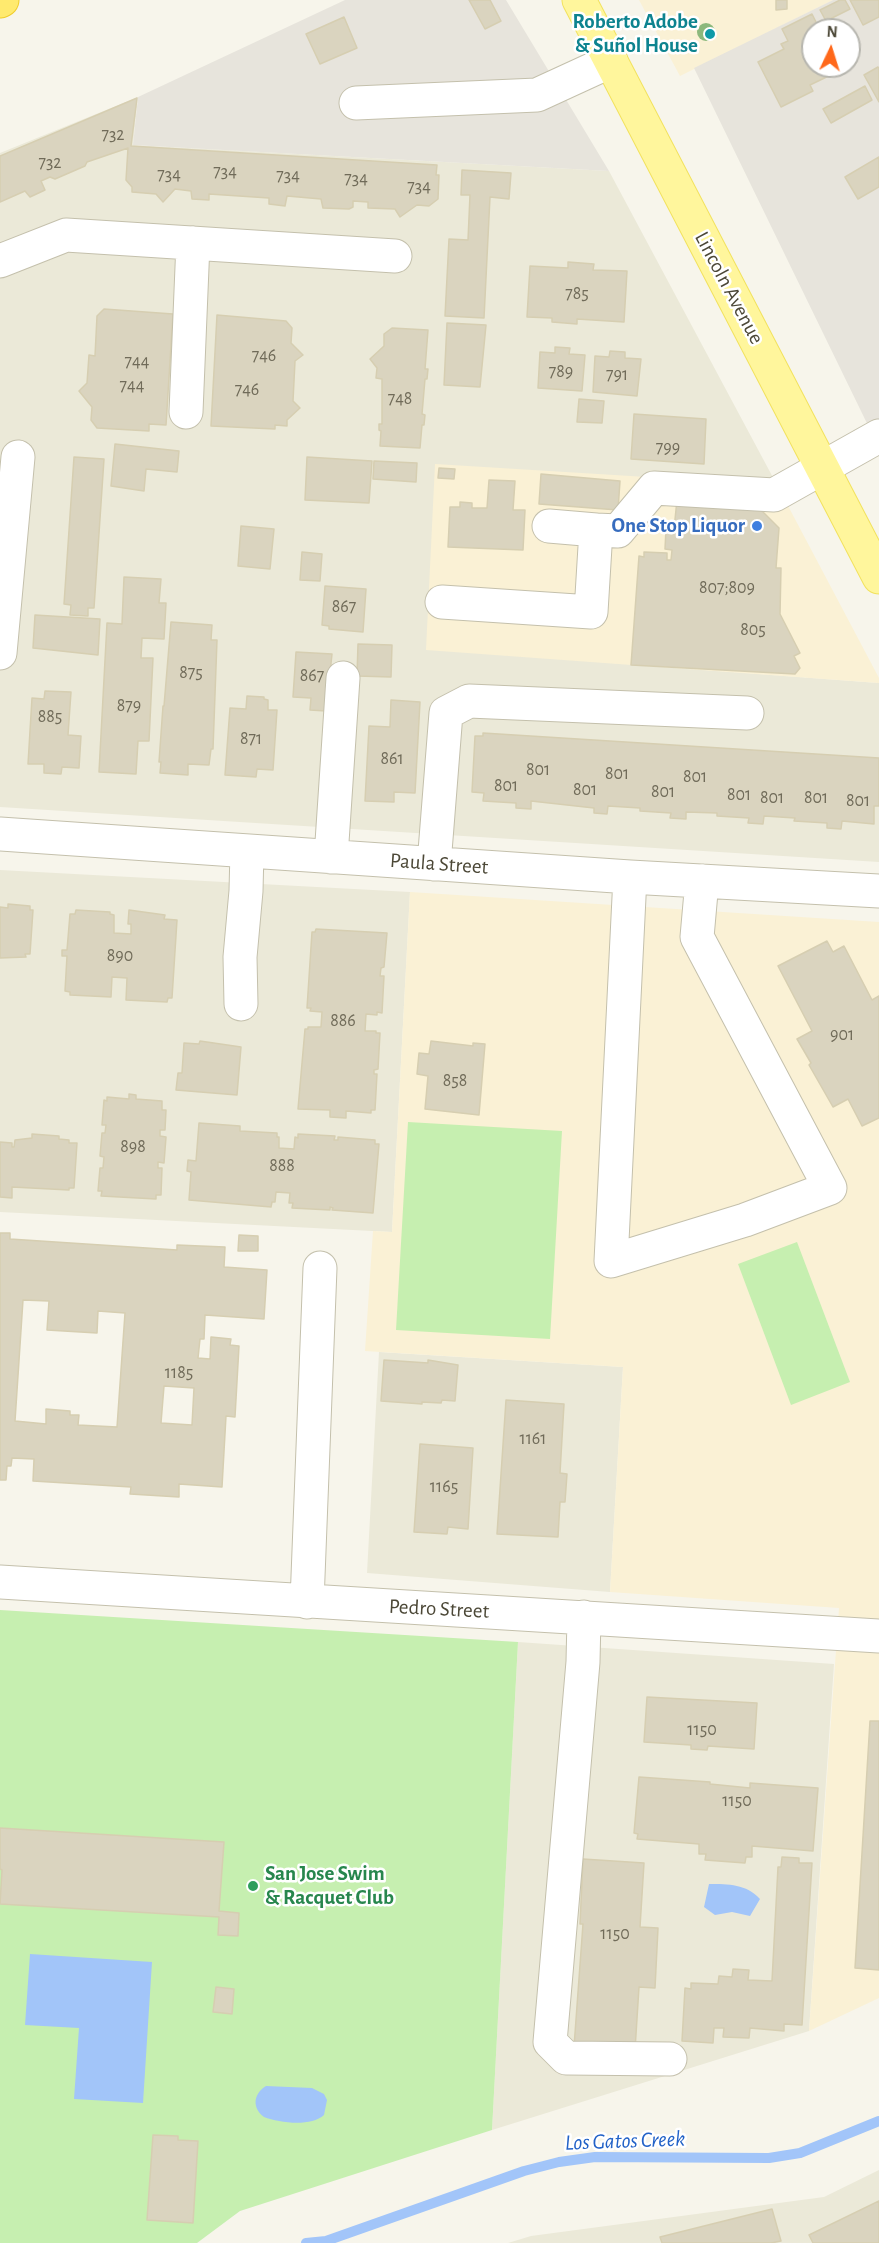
<!DOCTYPE html>
<meta charset="utf-8">
<style>
body{margin:0}
#map{position:relative;width:879px;height:2243px;overflow:hidden;background:#f7f5eb;font-family:"Alegreya Sans",sans-serif}
canvas{display:block}
.north{position:absolute;left:801px;top:18px;width:60px;height:60px;box-sizing:border-box;background:#fff;border:2px solid #b7b6af;border-radius:50%;rotate:4deg;font-size:16px;font-weight:700;line-height:24px;text-align:center;color:#4c4837}
.north::after{content:'';display:block;margin:auto;width:21px;height:27px;background:#ff681a;clip-path:polygon(50% 0,100% 100%,50% 72%,0 100%)}
</style>
<div id="map">
<canvas width="879" height="2243"></canvas>
<div class="north">N</div>
</div>
<script>
const g = document.querySelector('canvas').getContext('2d');
g.lineJoin = 'round';
function fillPath(path, color) { g.fillStyle = color; g.fill(path, 'evenodd'); }
function stroke(path, color, width, dash) { g.strokeStyle = color; g.lineWidth = width; g.lineCap = dash ? 'butt' : 'round'; g.setLineDash(dash || []); g.stroke(path); }
function label(font, color, halo, rows, align = 'center') {
  g.font = font + ' "Alegreya Sans",sans-serif'; g.lineWidth = 5; g.setLineDash([]); g.textBaseline = 'middle'; g.strokeStyle = halo; g.fillStyle = color; for (const [text, x, y, turn = 0] of rows) {
    g.save(); g.translate(x, y); g.rotate((+turn || 0) * Math.PI / 180); g.textAlign = isNaN(turn) ? turn : align; if (halo) g.strokeText(text, 0, 0); g.fillText(text, 0, 0); g.restore();
  }
}
fillPath(new Path2D(`
 M138,97l-5,48 476,26 168,314 -351,164 453,34v179l-879,-55v-654z
 M0,870l410,22 -18,340 -392,-20z
 M379,1352l244,15 -13,225 -243,-19z
 M518,1642l316,22 -25,367 -317,99z
 M879,2170v73h-371l23,-7 293,-39z`), '#ebe9d8');
fillPath(new Path2D(`
 M639,0h194l-153,76z
 M435,464l342,21 102,193v5l-453,-33z
 M410,892l469,30v1076l-70,33 30,-423 -229,-16 13,-225 -258,-16 8,-120 19,1z`), '#faf1d5');
fillPath(new Path2D(`
 M345,0h161l103,171 -476,-26 5,-48z
 M833,0h46v448l-185,-380zM813,30h36v36h-36z`), '#e7e4dc');
fillPath(new Path2D(`
 M408,1122l154,9 -12,208 -154,-9z
 M797,1242l53,140 -59,23 -53,-141z
 M0,1610l518,32 -26,488 -252,81 -43,32h-197z`), '#c6efb0');
fillPath(new Path2D(`
 M709,1884c20,0 37,0 51,15l-10,17 -18,-4 -17,3 -11,-8z
 M30,1954l122,8 -9,141 -69,-4 5,-71 -54,-3z
 M266,2086l46,2 12,6 3,6 -3,15c-13,12 -44,8 -60,2 -12,-9 -11,-23 2,-31z`), '#a2c5f9');
stroke(new Path2D(`
 M306,2243l20,-2 198,-70 35,-9 36,-5 174,1 31,-5 79,-32`), '#a2c5f9', 10);
const building = new Path2D(`
 M469,0h21l11,21 -16,8z
 M776,0h11v9l-11,1z
 M840,0h5l5,9 -24,12 -6,-11z
 M850,0h29v17l-16,8z
 M812,14l8,16h-7v36h29l1,3 -33,16 3,6 -32,16 -23,-45 26,-13 -3,-5 7,-3 -6,-12z
 M344,17l13,31 -37,16 -14,-30z
 M878,67l1,1v34l-15,-27z
 M865,86l7,14 -41,23 -8,-14z
 M137,98l-6,48 306,19 -1,10h3l-1,24 -9,7 -12,-1 -17,12 -5,-8 -27,-1v-6l-15,-1v6l-4,2 -26,-1 -2,-9 -34,-3 -2,10 -16,-2v-6l-60,-4v6l-17,-1 -1,-8 -16,-2 -12,13 -7,-8 -24,-2v-5l-6,-7 2,-32 -41,14 -2,4 -30,13 -5,-2 -9,4 4,9 -15,7 -5,-6 -25,11v-46z
 M879,157v30l-21,12 -13,-22z
 M462,170l49,3 -2,26 -19,-2 -6,121 -39,-2 4,-77 19,1 2,-45h-9z
 M568,262l26,2 -1,6 34,1 -3,51 -47,-3v5l-25,-2v-4l-25,-1 3,-51 38,2z
 M104,309l69,5 -7,111 -17,-1v7l-52,-3 -6,-8 1,-13 -13,-16 8,-8 2,-28 6,1 2,-40z
 M217,315l69,6 6,7 -1,15 12,12 -8,6 -2,40 7,7 -13,12v6l-12,-1v4l-64,-3z
 M447,323l39,2 -6,62 -36,-2z
 M392,328l36,2 -3,39h3l-1,10h-2l-3,35 3,1 -1,10h-2l-2,23 -40,-2 1,-15 -2,-1v-6h3v-45l-6,-1 1,-10 -7,-9 14,-13v-12z
 M555,347l15,1 -1,6 16,1 -3,36 -44,-3 2,-36 15,1z
 M610,351l15,1v6l16,1 -4,37 -44,-4 2,-36 14,1z
 M579,399l25,2 -2,22 -25,-1z
 M634,414l72,5 -2,45 -73,-5z
 M115,444l64,7 -2,21 -31,-3 -2,22 -33,-5z
 M74,457l30,2 -10,149h-6v8l-18,-1 1,-10 -7,-1z
 M307,457l65,4 -3,42 -64,-3z
 M374,461l43,2 -1,19 -43,-3z
 M439,468l16,1 -1,10 -16,-1z
 M541,474l79,7 -2,29 -79,-6z
 M489,480l26,1 -2,29h12l-2,40 -75,-3 2,-40h10v-5l12,1v5h15z
 M677,500l79,5 23,23 -3,40h5l-1,46 20,39 -6,3 6,12 -5,6 -164,-9 8,-109 5,1v-5l23,1v7h4l1,-10 -7,-1 1,-20h8z
 M241,526l33,3 -4,40 -32,-3z
 M302,552l20,2 -2,27 -20,-1z
 M124,577l37,2 -2,24h7l-2,36 -22,-1 -1,20h12l-4,83h-11l-2,33 -37,-2 8,-149 15,1z
 M325,586l41,3 -3,43 -34,-3v-3l-7,-1z
 M35,615l65,4 -2,36 -65,-7z
 M171,622l41,3 -1,15h6l-4,109h-2l-2,16 -21,-1v11l-28,-2 1,-11h-2l4,-56h1z
 M358,644l34,1 -1,32 -34,-1z
 M296,652l36,2 -6,57 -16,-1 1,-12 -18,-1z
 M45,691l26,1 -3,43 13,1 -2,32 -17,-1 -1,7 -17,-1v-9h-16l4,-66 12,1z
 M247,696l17,1v2l4,1v10h9l-4,60 -16,-1 -1,8 -31,-2 5,-67 16,1z
 M391,700l29,2 -5,91 -21,-1v10l-29,-1 4,-75 21,1z
 M483,733l396,25v48h-5v18l-32,-3 -1,8 -14,-1v-5l-33,-2 1,-3 -31,-2 -1,8 -15,-1 1,-5 -32,-2v-3l-31,-1v7l-16,-1 1,-5 -31,-2v-3l-32,-2 -1,8 -13,-1v-5l-63,-7v8l-15,-1v-5l-33,-2 1,-8 -12,-1 3,-56h8z
 M8,904l22,2v4h3l-3,44h-5l1,3 -26,1v-51l8,1z
 M76,910l34,2v2l4,1v18l17,1v-10h-3l1,-14 36,5 -1,4 13,1 -5,78h-4l-1,4 -41,-2 1,-22 -15,-1 -1,20 -41,-2v-3l-5,-1 2,-35h-5v-6h5l3,-36h5z
 M316,929l71,4 -3,34 -3,1 -1,8h4l-2,37 -5,-1v3l-11,-1 -1,17h11v2h4l-2,36 -4,1v4h3l-2,36h-4v3l-25,-2v7l-16,-1v-7l-32,-1 7,-80h3v-2h13l1,-15 -12,-1 1,-3h-4l5,-76h3z
 M827,941l6,11 11,-6 28,54 7,-4v122l-17,8 -14,-27 -15,8 -24,-42 2,-2 -14,-24 15,-8 -34,-65z
 M200,1041l41,6 -4,48 -61,-5 2,-17h4l2,-30 15,1z
 M431,1041l42,5v-3l12,1 -6,71 -54,-6 3,-33 -11,-2 2,-21 10,1z
 M129,1094l7,1v4l26,2v9h4l-1,20h-5v6l6,1 -2,26 -6,-1v6h4l-1,27h-5v4l-55,-3 1,-5h-4l2,-23h3l1,-11 -4,-1 2,-23h3l1,-8h-4l2,-25 3,1v-4l22,2z
 M199,1123l41,3v5l37,2v4h2v11l15,1 1,-12 3,1v-4l37,2 -1,4h4v-3l37,3v4h4l-6,69 -41,-3 1,-2 -3,-1v3l-38,-2 1,-5h-4l1,-10 -14,-1 -1,10h-3l-1,5 -82,-7 2,-28 -4,-1 1,-11 8,1z
 M32,1134l27,2v3l10,1v3h8l-3,45h-5v2l-57,-3v11l-12,-1v-55l12,1v4h2l1,-7 17,-2z
 M0,1233h10v6l167,11v-5l48,2 -1,20 43,3 -3,49 -59,-4 -1,24h-4l-2,19 12,1 1,-22 20,2 -1,6 9,1 -4,71 -9,-1 -4,71 -43,-3v13l-49,-3 1,-7 -98,-6 1,-22 -22,-1 -1,8h-4l-1,14h-6zM23,1300l26,1 -2,29 50,3 1,-22 27,2 -8,114 -39,-2 1,-10h-9v-4l-24,-2v15l-31,-3zM164,1386l30,2 -2,37 -31,-2z
 M239,1235l19,1v15h-20z
 M384,1360l44,3v-3l30,5 -3,36 -13,-1 -1,3 -19,-1v2l-41,-3z
 M506,1400l58,4 -4,69 7,1 -2,28h-5l-2,35 -61,-3z
 M420,1444l53,4 -5,81 -20,-2 -1,7 -33,-2z
 M647,1697l110,6 -3,46 -46,-3 -1,4 -16,-1v-4l-47,-3z
 M870,1721h9v249l-24,-2z
 M639,1777l71,5v2l40,4v-5l68,5 -5,63 -61,-5v11h-6l-1,6 -40,-3 1,-6h-7v-10l-62,-5 1,-5 -4,-1z
 M0,1828l224,14 -5,69 20,2 -1,23 -20,-1 1,-18 -219,-13 2,-34 -2,-1z
 M782,1857l17,1v5h13l-10,162 -18,-1v7l-34,-3 -1,10 -26,-1 1,-9h-10l-1,15 -31,-2 3,-53 6,1v-6l27,1 1,-8 13,1 1,-8 16,1 -1,10 24,1 6,-114h3z
 M583,1859l61,4 -4,64 18,1 -3,60 -16,-1 -4,63 -61,-3 9,-123h-3z
 M216,1987l18,2 -2,25 -19,-2z
 M153,2135l25,1v4l20,1 -5,82 -46,-3z
 M879,2201v42h-66l-4,-8z
 M772,2209l9,32 -10,2h-109l-2,-6z`);
fillPath(building, '#dad4bf');
stroke(building, '#d6ceb1', 1.5);
const minor = new Path2D(`
 M356,103l181,-8 74,-34
 M0,261l66,-26 329,21
 M186,412l7,-169
 M549,526l47,4
 M442,602l149,10 5,-82 22,1 36,-43 120,7 105,-59
 M0,653l18,-196
 M0,834l630,43 249,14
 M331,857l12,-179
 M434,864l12,-151 23,-12 278,12
 M630,877l-19,384 134,-41 85,-32 -133,-251 5,-56
 M241,1004l-1,-47 6,-66 1,-40
 M0,1582l879,54
 M307,1602l13,-334
 M584,1617l-1,45 -33,380 16,16 104,1`);
const major = new Path2D(`
 M579,0l300,577`);
const highway = new Path2D(`
 M0,1l2,-1`);
stroke(minor, '#c4c0ac', 35);
stroke(major, '#f2e25e', 35);
stroke(highway, '#f0cd2c', 35);
stroke(minor, '#fff', 33);
stroke(major, '#fff69c', 33);
stroke(highway, '#ffea6e', 33);
g.fillStyle = '#8cb87c';
for (const [x, y] of [
 [706,32]
]) { g.beginPath(); g.arc(x, y, 9, 0, 2 * Math.PI); g.fill(); }
for (const [x, y, r, color] of [
 [710,34,6,"#0f9aa8"],
 [757,526,6,"#3f7fe0"],
 [253,1886,6,"#2e9e5b"]
]) { const dot = new Path2D(); dot.arc(x, y, r, 0, 2 * Math.PI); g.fillStyle = color; g.fill(dot); stroke(dot, '#fff', 2); }
label('18px', '#706b59', null, [
 ["732",113,135],
 ["732",50,163],
 ["734",225,172],
 ["734",169,175],
 ["734",288,176],
 ["734",356,179],
 ["734",419,187],
 ["785",577,294],
 ["746",264,356],
 ["744",137,362],
 ["789",561,372],
 ["791",617,375],
 ["744",132,386],
 ["746",247,390],
 ["748",400,399],
 ["799",668,448],
 ["807;809",727,588],
 ["867",344,607],
 ["805",753,630],
 ["875",191,673],
 ["867",312,676],
 ["879",129,706],
 ["885",50,717],
 ["871",251,739],
 ["861",392,759],
 ["801",538,770],
 ["801",617,774],
 ["801",695,777],
 ["801",506,786],
 ["801",585,790],
 ["801",663,792],
 ["801",739,795],
 ["801",772,798],
 ["801",816,798],
 ["801",858,801],
 ["890",120,956],
 ["886",343,1021],
 ["901",842,1035],
 ["858",455,1081],
 ["898",133,1147],
 ["888",282,1166],
 ["1185",179,1373],
 ["1161",533,1439],
 ["1165",444,1487],
 ["1150",702,1730],
 ["1150",737,1801],
 ["1150",615,1934]
]);
label('bold 21px', '#0d838f', '#fff', [
 ["Roberto Adobe",698,22],
 ["& Suñol House",698,46]
], 'right');
label('21px', '#4c4837', '#fff', [
 ["Lincoln Avenue",729,288,62],
 ["Paula Street",439,864,4],
 ["Pedro Street",439,1609,3]
]);
label('bold 21px', '#366cbe', '#fff', [
 ["One Stop Liquor",745,526]
], 'right');
label('bold 21px', '#27864d', '#fff', [
 ["San Jose Swim",265,1874],
 ["& Racquet Club",265,1898]
], 'left');
label('italic 22px', '#2262c7', '#fff', [
 ["Los Gatos Creek",625,2141,-2]
]);
</script>
